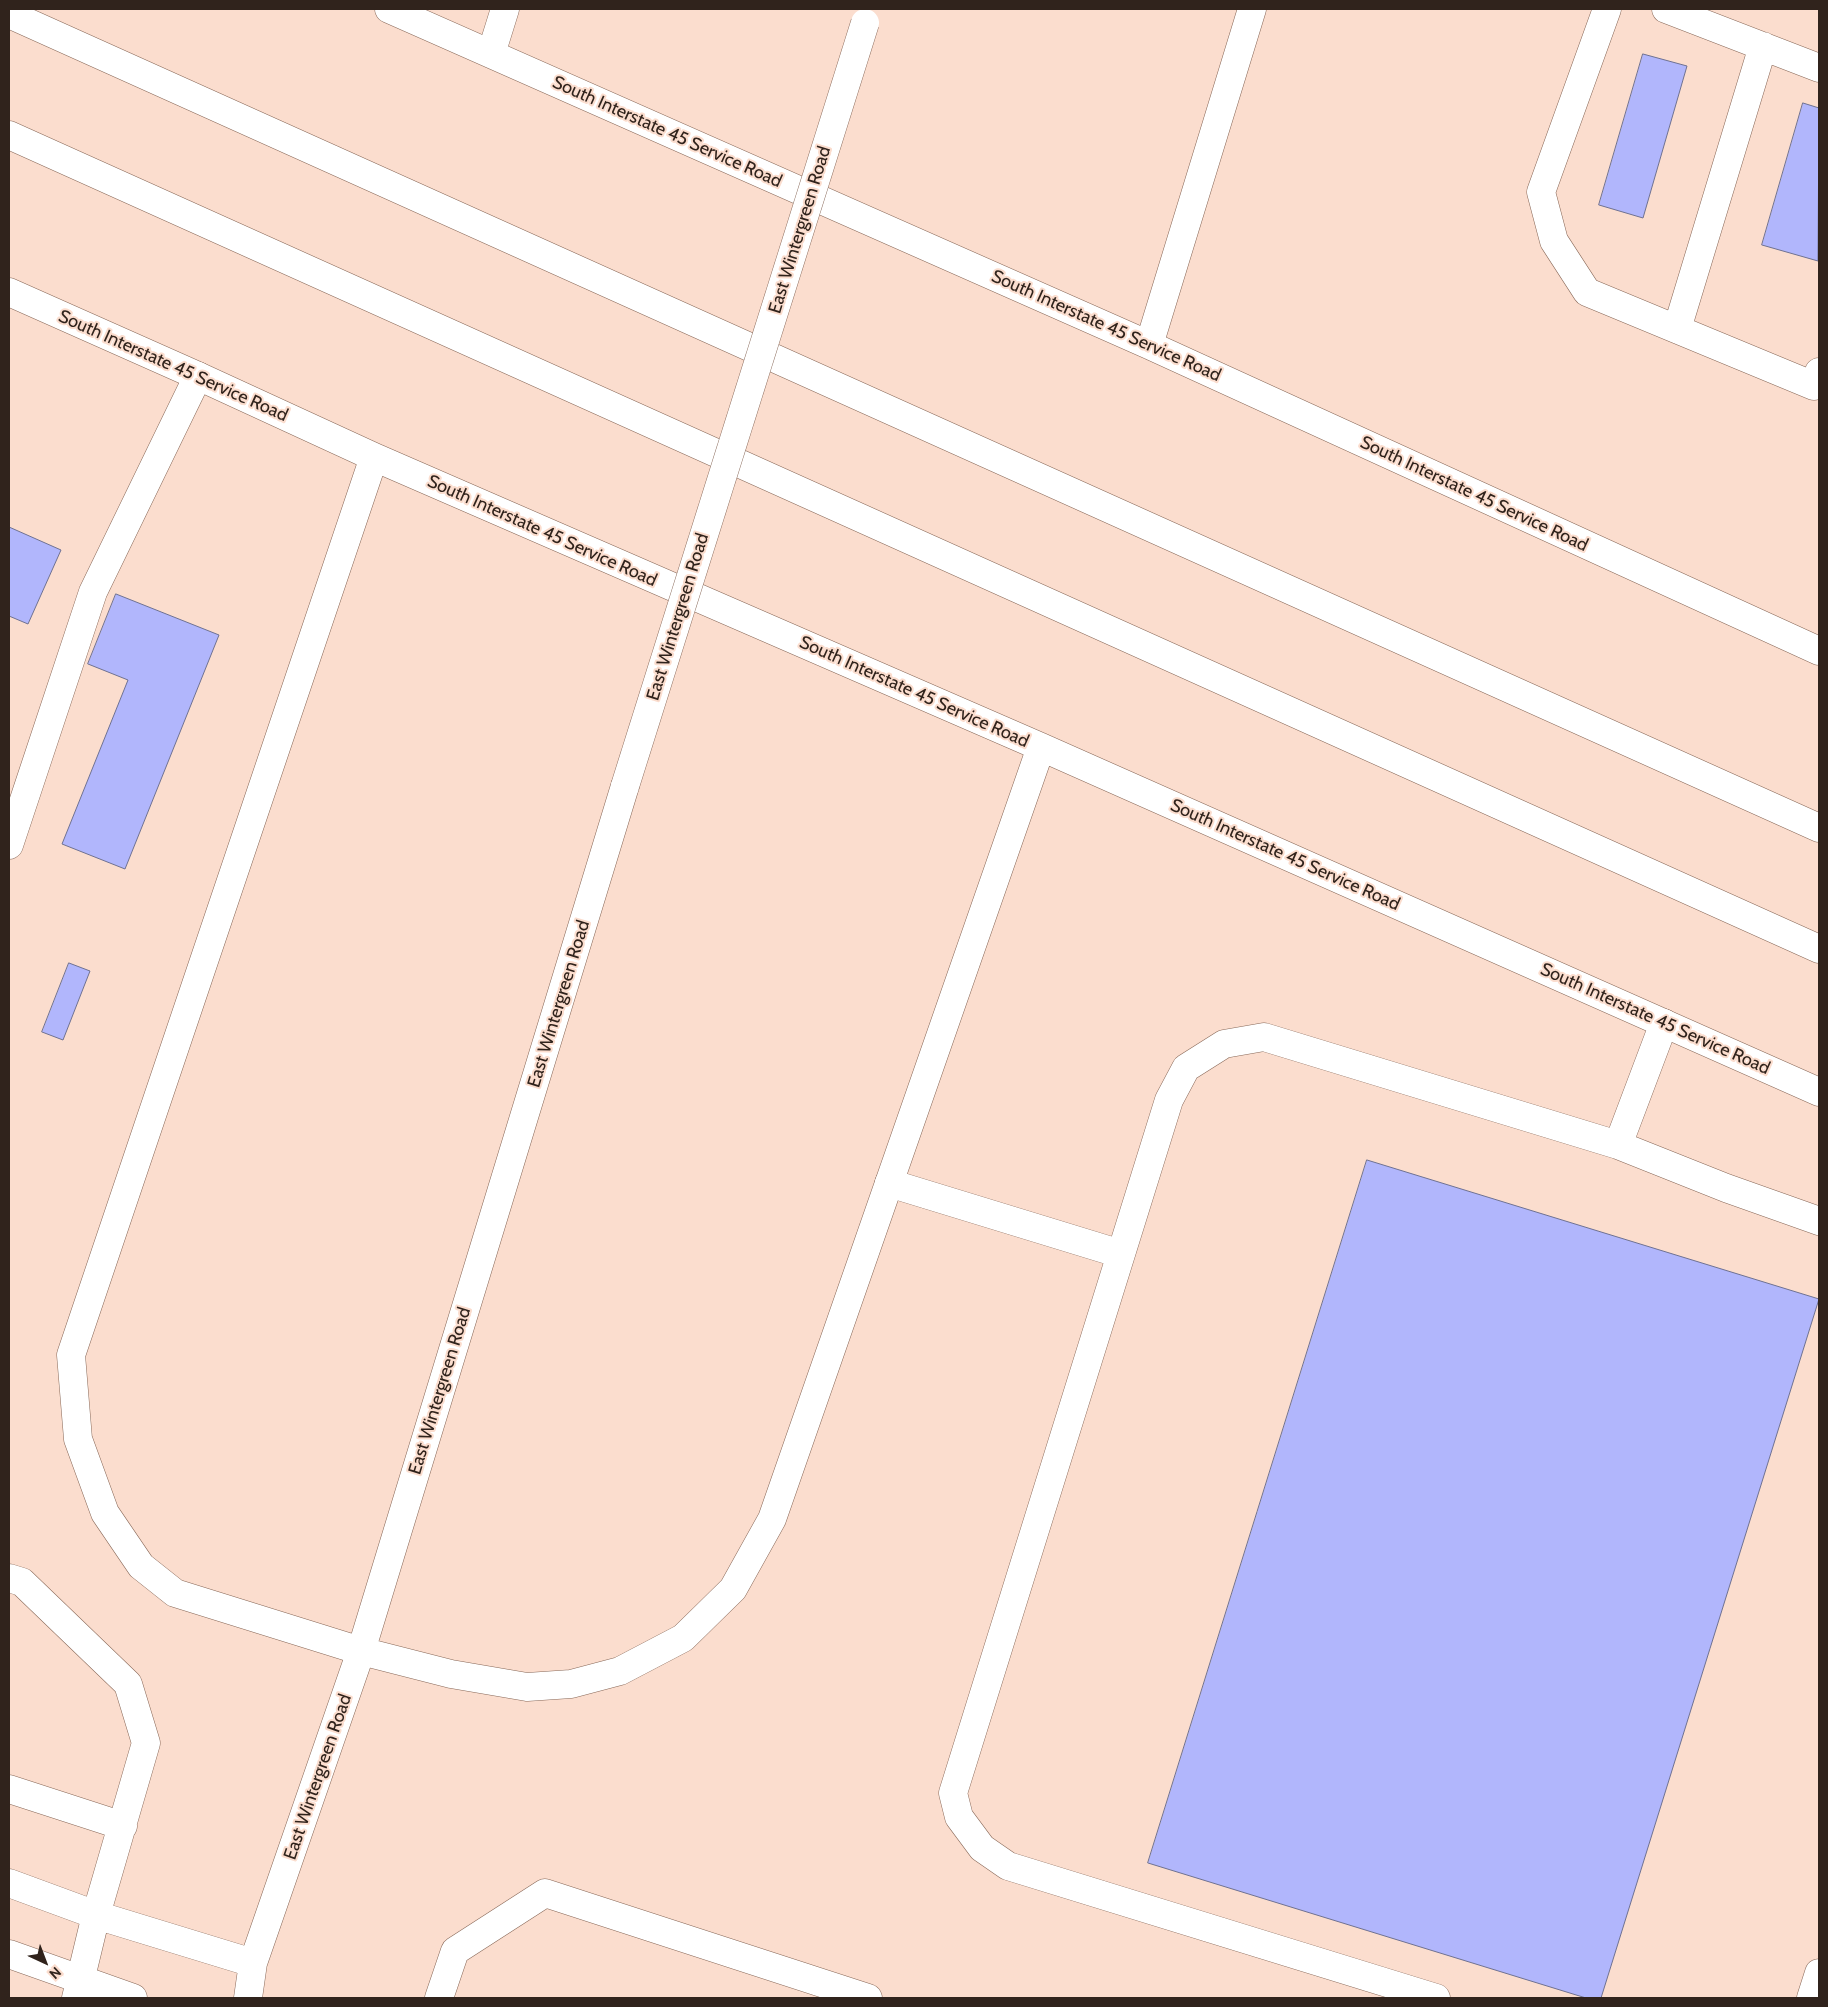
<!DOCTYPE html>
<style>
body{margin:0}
#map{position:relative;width:1828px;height:2007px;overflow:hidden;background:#fbddce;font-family:Cabin,sans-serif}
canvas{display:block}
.frame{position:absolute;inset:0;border:10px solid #30231c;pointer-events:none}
.north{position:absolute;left:20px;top:1937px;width:50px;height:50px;-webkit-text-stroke:4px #fbddce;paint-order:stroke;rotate:137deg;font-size:14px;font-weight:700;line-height:20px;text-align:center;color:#30231c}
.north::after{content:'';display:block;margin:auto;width:18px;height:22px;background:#30231c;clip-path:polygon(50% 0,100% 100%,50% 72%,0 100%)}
</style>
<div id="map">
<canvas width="1828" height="2007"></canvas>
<div class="frame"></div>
<div class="north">N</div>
</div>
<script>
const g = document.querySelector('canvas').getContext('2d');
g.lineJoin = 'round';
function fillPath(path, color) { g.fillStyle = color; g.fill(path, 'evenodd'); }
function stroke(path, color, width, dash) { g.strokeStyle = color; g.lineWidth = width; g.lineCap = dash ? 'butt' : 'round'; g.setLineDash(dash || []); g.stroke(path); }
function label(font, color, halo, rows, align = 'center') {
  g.font = font + ' Cabin,sans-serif'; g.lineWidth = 4; g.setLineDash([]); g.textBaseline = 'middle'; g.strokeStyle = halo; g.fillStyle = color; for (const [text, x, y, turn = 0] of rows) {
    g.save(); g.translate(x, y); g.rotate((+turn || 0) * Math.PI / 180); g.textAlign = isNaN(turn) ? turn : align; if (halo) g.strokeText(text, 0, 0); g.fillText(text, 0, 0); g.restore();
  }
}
const building = new Path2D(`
 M1643,54l44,12 -44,152 -44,-13z
 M1803,103l16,5 -1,153 -56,-16z
 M9,527l52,23 -33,74 -19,-8z
 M116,594l103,41 -94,234 -63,-25 66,-164 -40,-16z
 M69,963l21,8 -27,69 -21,-8z
 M1367,1160l452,139 -218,699h-15l-438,-135z`);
fillPath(building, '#b1b6fc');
stroke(building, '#6e7191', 1);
const minor = new Path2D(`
 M1607,9l-66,183 13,49 33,51 227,94 5,-14
 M1666,9l153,59
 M1677,329l86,-283
 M9,845l84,-253 105,-216
 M1618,1145l46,-122
 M889,1183l232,71
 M9,1578l13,4 106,102 18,59 -50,172 -20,83
 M9,1789l114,37
 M9,1883l87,32 157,48
 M9,1954l124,44
 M248,1998l5,-35 108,-312
 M439,1998l16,-47 90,-58 323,105
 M1436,1998l-428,-132 -26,-18 -23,-31 -6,-24 216,-693 17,-32 38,-24 40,-7 354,108 108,43 93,33
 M1811,1998l8,-25`);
const major = new Path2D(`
 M389,9l760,336 670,306
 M491,54l14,-45
 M9,292l189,84 176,81 667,290 778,345
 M1149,345l103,-336
 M374,457l-303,898 7,84 27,74 36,53 34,27 186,58 90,23 76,13 44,-3 49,-13 63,-33 50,-49 39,-70 269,-772
 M361,1651l264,-865`);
const highway = new Path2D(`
 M9,14l1810,814
 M9,135l1810,814`);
stroke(minor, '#886858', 29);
stroke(major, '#886858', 29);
stroke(highway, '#886858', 29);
stroke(minor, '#fff', 28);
stroke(major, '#fff', 28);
stroke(highway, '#fff', 28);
const majorBridge = new Path2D(`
 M625,786l240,-763`);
stroke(majorBridge, '#886858', 29, []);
stroke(majorBridge, '#fff', 28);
label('18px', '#30231c', '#fbddce', [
 ["South Interstate 45 Service Road",667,132,24],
 ["East Wintergreen Road",800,230,-73],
 ["South Interstate 45 Service Road",1106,326,24],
 ["South Interstate 45 Service Road",173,366,24],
 ["South Interstate 45 Service Road",1474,494,25],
 ["South Interstate 45 Service Road",542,531,24],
 ["East Wintergreen Road",678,617,-73],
 ["South Interstate 45 Service Road",914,692,24],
 ["South Interstate 45 Service Road",1285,855,24],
 ["East Wintergreen Road",559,1004,-73],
 ["South Interstate 45 Service Road",1655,1019,24],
 ["East Wintergreen Road",440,1391,-73],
 ["East Wintergreen Road",318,1777,-71]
]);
</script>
